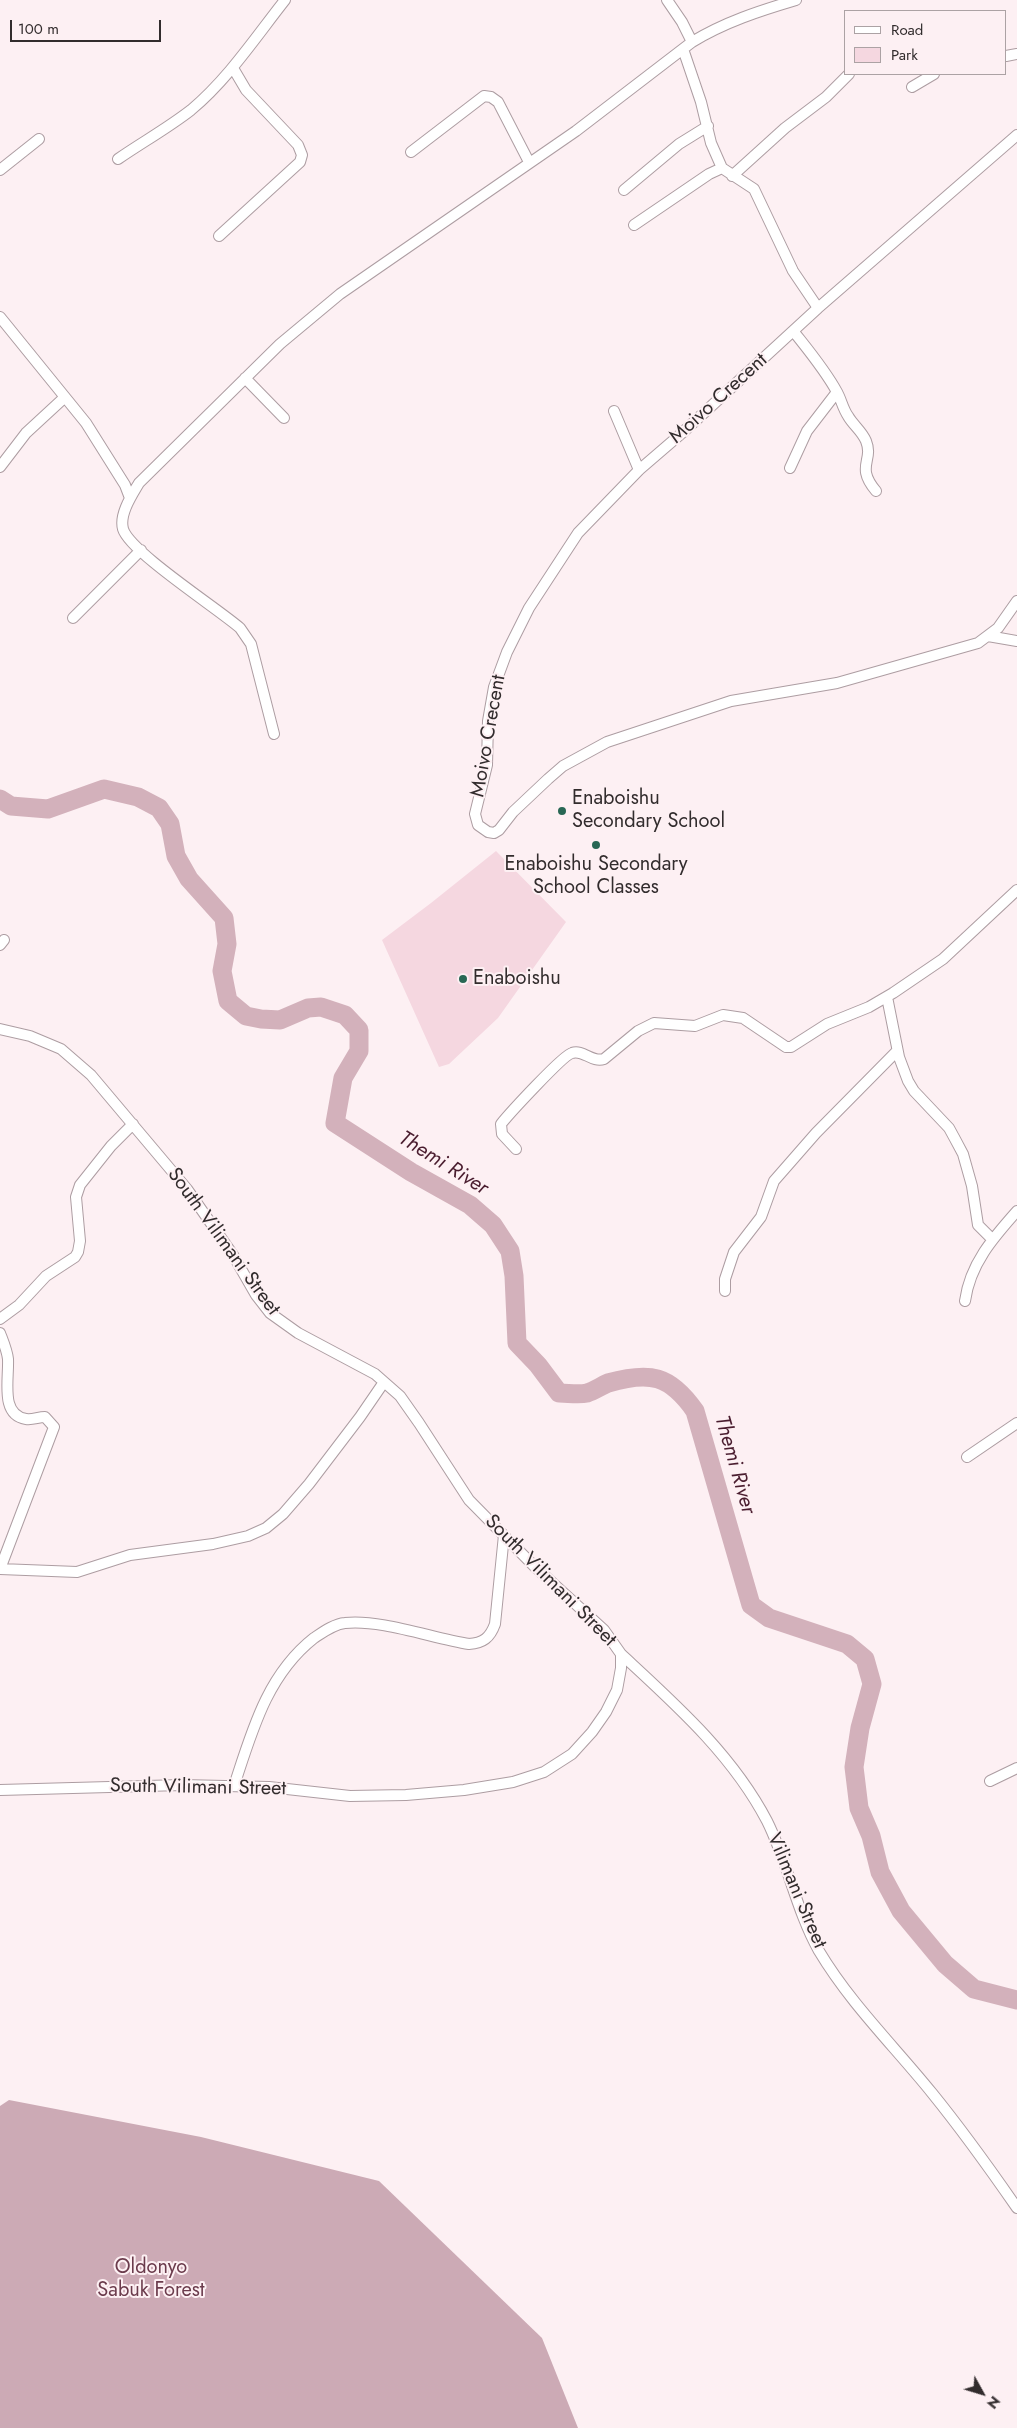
<!DOCTYPE html>
<style>
body{margin:0}
#map{position:relative;width:1017px;height:2428px;overflow:hidden;background:#fdf0f3;font-family:Jost,sans-serif}
canvas{display:block}
.legend{position:absolute;left:844px;top:10px;width:162px;height:65px;box-sizing:border-box;background:#fdf0f3;border:1px solid #aca2a4;margin:0;padding:6px 9px;list-style:none;font-size:15px;color:#322c2d}
.legend li{display:flex;align-items:center;gap:10px;height:25px}
.legend b{width:25px;border:1px solid #aca2a4}
.north{position:absolute;left:957px;top:2368px;width:50px;height:50px;-webkit-text-stroke:4px #fdf0f3;paint-order:stroke;rotate:129deg;font-size:14px;font-weight:700;line-height:20px;text-align:center;color:#322c2d}
.north::after{content:'';display:block;margin:auto;width:18px;height:22px;background:#322c2d;clip-path:polygon(50% 0,100% 100%,50% 72%,0 100%)}
.scale{position:absolute;left:10px;top:20px;width:151px;height:22px;box-sizing:border-box;border:2px solid #322c2d;border-top:0;padding-left:6px;font-size:15px;line-height:18px;white-space:nowrap;color:#322c2d;-webkit-text-stroke:4px #fdf0f3;paint-order:stroke}
</style>
<div id="map">
<canvas width="1017" height="2428"></canvas>
<ul class="legend">
<li><b style="height:6px;background:#fff"></b>Road</li>
<li><b style="height:14px;background:#f5d7e0"></b>Park</li>
</ul>
<div class="north">N</div>
<div class="scale">100 m</div>
</div>
<script>
const g = document.querySelector('canvas').getContext('2d');
g.lineJoin = 'round';
function fillPath(path, color) { g.fillStyle = color; g.fill(path, 'evenodd'); }
function stroke(path, color, width, dash) { g.strokeStyle = color; g.lineWidth = width; g.lineCap = dash ? 'butt' : 'round'; g.setLineDash(dash || []); g.stroke(path); }
function label(font, color, halo, rows, align = 'center') {
  g.font = font + ' Jost,sans-serif'; g.lineWidth = 4; g.setLineDash([]); g.textBaseline = 'middle'; g.strokeStyle = halo; g.fillStyle = color; for (const [text, x, y, turn = 0] of rows) {
    g.save(); g.translate(x, y); g.rotate((+turn || 0) * Math.PI / 180); g.textAlign = isNaN(turn) ? turn : align; if (halo) g.strokeText(text, 0, 0); g.fillText(text, 0, 0); g.restore();
  }
}
fillPath(new Path2D(`
 M496,851l70,71 -68,96 -49,46 -10,3 -57,-127 49,-37z`), '#f5d7e0');
fillPath(new Path2D(`
 M9,2100l192,37 178,44 163,157 36,90h-578v-322z`), '#ccaab5');
stroke(new Path2D(`
 M0,799l11,7 37,3 56,-20 34,8 21,11 11,16 6,32 13,23 35,39 3,26 -5,27 6,30 18,15 15,3 19,1 28,-12 13,-1 24,8 14,15v21l-16,27 -8,45 76,49 59,33 23,20 17,26 4,25 3,67 21,22 21,28c9,0 20,2 28,0 7,-2 14,-7 21,-10 42,-12 62,-8 87,28l56,194 18,13 78,26 18,15 7,25 -12,44 -6,39 5,41 12,28 9,36 21,39 44,53 29,25 43,11`), '#d3b1bb', 19);
const street = new Path2D(`
 M667,0l15,22 10,20
 M683,49l18,53 10,41 11,25 32,21 39,82 25,37
 M1006,56l11,-2
 M912,87l22,-13
 M1017,135l-199,173 -136,125 -43,37 -61,63 -49,75 -22,44 -13,35 -6,34 -1,44 -12,49 3,11 10,7 6,1 5,-3 14,-18 35,-33 15,-13 44,-24 124,-41 106,-18 141,-40 20,-15 19,-27
 M411,152l73,-56 7,1 7,5 31,60
 M118,159c23,-16 50,-31 73,-49 37,-31 64,-72 94,-110
 M0,170l39,-31
 M732,176l53,-48 41,-31 23,-23
 M624,190l55,-46 29,-18
 M634,225l75,-51 13,-6
 M219,236l81,-74 2,-7 -4,-10 -52,-55 -13,-22
 M0,317l86,106 39,62 5,13
 M794,332c15,19 31,38 43,60 4,7 6,17 11,24 5,9 14,15 18,25 8,20 -11,25 10,50
 M245,378l39,40
 M614,411l25,59
 M0,467l26,-34 39,-36
 M790,468l17,-37 30,-39
 M73,618l68,-68
 M988,636l29,5
 M274,734l-23,-90 -11,-16c-23,-20 -110,-76 -117,-99 -4,-15 9,-34 16,-46l141,-139 60,-50 236,-163 116,-89c33,-20 67,-31 104,-42
 M0,945l4,-5
 M887,997l12,60 9,24 6,10 35,37 6,11 8,15 9,32 6,39 14,14
 M0,1029l30,7 31,13 30,26 96,114 46,66 23,40 14,18 28,20 77,41 25,22 19,27 50,77 65,66 70,64 17,24v14l-4,22 -11,22 -14,20 -20,22 -28,18 -31,10 -49,8 -58,5 -56,1 -81,-9 -87,-2 -182,5
 M516,1149l-14,-15 -1,-10c8,-10 62,-69 71,-71 11,-4 20,10 32,6l34,-28 16,-8 41,3 28,-11 20,3 43,29h5l36,-23 42,-17 24,-14 50,-34 74,-69
 M725,1291v-12l9,-27 27,-35 13,-36 42,-48 81,-82
 M965,1301c5,-37 28,-63 52,-90
 M0,1319l19,-14 27,-29 29,-19 3,-5 2,-11 -4,-44 4,-12 31,-39 22,-22
 M0,1333c3,8 7,17 8,26 1,21 -8,56 18,60 7,1 12,-2 19,-2l9,10 -54,142
 M967,1457l50,-34
 M0,1569l77,3 53,-17 83,-11 35,-8 18,-8 17,-14 26,-30 51,-67 24,-35
 M621,1654c54,50 111,100 146,167 21,42 29,89 52,130 31,52 75,95 113,142 30,37 58,76 85,115
 M990,1781l27,-13
 M234,1786c18,-55 33,-111 80,-148 9,-6 20,-14 31,-15 35,-4 87,15 124,21 14,-1 21,-6 26,-20l9,-89`);
stroke(street, '#ad9da2', 12);
stroke(street, '#fff', 10);
for (const [x, y, r, color] of [
 [562,811,5,"#286754"],
 [596,845,5,"#286754"],
 [463,979,5,"#286754"]
]) { const dot = new Path2D(); dot.arc(x, y, r, 0, 2 * Math.PI); g.fillStyle = color; g.fill(dot); stroke(dot, '#fdf0f3', 2); }
label('20px', '#322c2d', '#fdf0f3', [
 ["Moivo Crecent",719,399,-42],
 ["Moivo Crecent",489,736,-80],
 ["South Vilimani Street",223,1242,54],
 ["South Vilimani Street",550,1581,45],
 ["South Vilimani Street",198,1788,1],
 ["Vilimani Street",796,1891,67]
]);
label('20px', '#322c2d', '#fdf0f3', [
 ["Enaboishu",572,799],
 ["Secondary School",572,822],
 ["Enaboishu Secondary",596,865,"center"],
 ["School Classes",596,888,"center"],
 ["Enaboishu",473,979]
], 'left');
label('20px', '#6b3b4c', '#fdf0f3', [
 ["Oldonyo",151,2268],
 ["Sabuk Forest",151,2291]
]);
label('italic 21px', '#4a1d2f', '#fdf0f3', [
 ["Themi River",443,1164,32],
 ["Themi River",734,1465,74]
]);
</script>
